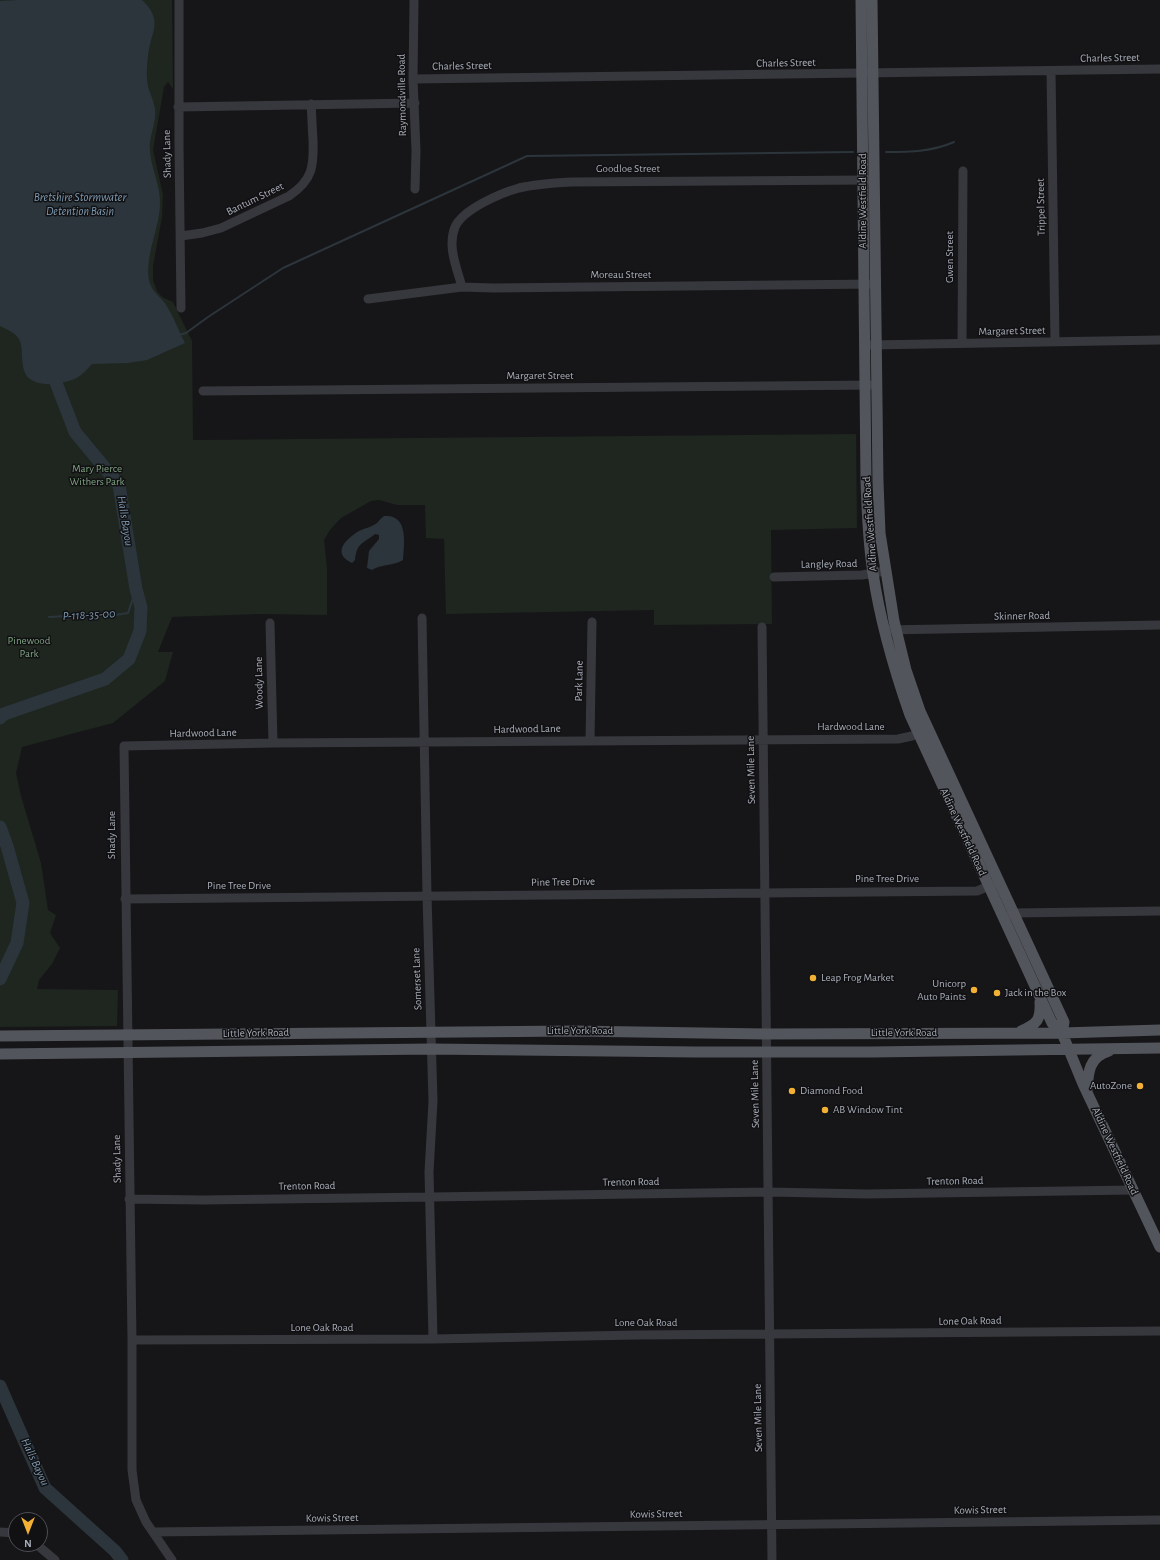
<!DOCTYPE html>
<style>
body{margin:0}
#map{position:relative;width:1160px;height:1560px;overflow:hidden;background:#161618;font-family:"Alegreya Sans",sans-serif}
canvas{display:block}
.north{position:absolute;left:8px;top:1512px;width:40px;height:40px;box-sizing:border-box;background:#111113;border:1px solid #4d4f55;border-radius:50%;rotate:180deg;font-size:11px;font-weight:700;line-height:16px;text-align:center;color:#a8adb8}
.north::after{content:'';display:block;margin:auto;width:14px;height:18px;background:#f2b134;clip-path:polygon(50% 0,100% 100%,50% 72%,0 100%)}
</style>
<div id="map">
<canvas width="1160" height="1560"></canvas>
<div class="north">N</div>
</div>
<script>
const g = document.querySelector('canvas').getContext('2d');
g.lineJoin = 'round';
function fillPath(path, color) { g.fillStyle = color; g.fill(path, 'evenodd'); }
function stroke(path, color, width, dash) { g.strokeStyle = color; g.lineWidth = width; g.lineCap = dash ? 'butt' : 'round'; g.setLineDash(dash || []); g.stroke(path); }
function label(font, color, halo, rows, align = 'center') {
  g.font = font + ' "Alegreya Sans",sans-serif'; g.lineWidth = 3; g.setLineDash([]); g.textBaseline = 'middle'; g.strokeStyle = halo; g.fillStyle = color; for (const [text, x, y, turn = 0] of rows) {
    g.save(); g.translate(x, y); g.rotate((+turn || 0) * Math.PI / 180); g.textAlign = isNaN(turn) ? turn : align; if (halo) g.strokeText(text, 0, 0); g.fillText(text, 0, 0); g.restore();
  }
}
fillPath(new Path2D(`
 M0,0h172l1,89 -5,-7 -4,5 -11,63 10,45 -1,22 -9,49v14l4,11 5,6 11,5 19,39 1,99 663,-6 1,94 -86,2 1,94 -118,1v-15l-208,4 -2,-75 -18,-1 -1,-33h-28l-18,-5 -8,1 -30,17 -11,12 -6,10 3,28v47l-66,-1 -89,3 -14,35h15l-8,29 -52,42 -91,24 -6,26 5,23 20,67 7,47 8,5 -6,18 10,15 -8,16 -13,16 -2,9 81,1 -1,36 -117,1z`), '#1e261f');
fillPath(new Path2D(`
 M18,0h124c22,21 9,30 6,56 -1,9 -2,20 0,30 2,8 6,15 7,23 2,14 -7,28 -5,42 1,18 11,35 10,54 -1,24 -15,51 -11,75 2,10 9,15 15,22 9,12 14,28 21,41l-38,17 -19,3 -36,1c-6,7 -12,13 -20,16 -12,4 -31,7 -42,-1 -11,-8 -6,-27 -10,-38 -3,-8 -14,-12 -20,-15v-325z
 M384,516c25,-2 20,28 19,44 -10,6 -21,4 -31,10l-5,-2 2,-17 10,-12v-4l-4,-1c-12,10 -18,8 -20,26l-3,3c-21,-10 -6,-24 7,-32 6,-3 13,-4 18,-8 2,-2 4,-5 7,-7z`), '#2c353c');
stroke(new Path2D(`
 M886,152c24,0 45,0 68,-10
 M179,335l7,-2 22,-16 75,-49 244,-112 326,-4
 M49,617l36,-2 24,1 19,-3 8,-24`), '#2c353c', 2);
stroke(new Path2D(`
 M0,718l4,-4 101,-35 24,-20 11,-28 1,-24 -5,-18 -17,-104 -44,-53 -25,-65
 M0,827l7,19 16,57 -6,40 -17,36
 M0,1386l45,102 70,63 7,9`), '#2c353c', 13);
stroke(new Path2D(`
 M179,0v144l2,164
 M414,0l-1,79 3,72 -1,38
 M1051,71l4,271
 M413,79l747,-10
 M178,107l237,-4
 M181,236l21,-3 19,-5 68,-32c24,-16 25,-30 24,-57 -1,-12 -1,-23 -2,-35
 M462,287c-5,-19 -15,-40 -7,-60 8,-18 46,-34 64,-39 17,-4 34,-5 52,-6l298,-2
 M368,299l94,-12 31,1 382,-4
 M962,343l1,-172
 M869,345l291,-5
 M203,391l674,-6
 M774,577l88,-2 23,-4
 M422,618l5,278 6,205 -4,71 4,167
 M270,623l3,120
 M762,627l10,933
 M885,630l275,-5
 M590,741l2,-119
 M125,899l852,-8 17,-7
 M1008,915l6,-2 146,-2
 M129,1199l73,1 228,-3 339,-5 98,2 266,-4
 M132,1340l301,-1 204,-4 523,-4
 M0,1532l16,1
 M153,1532l1007,-12
 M36,1544l19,16
 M172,1560l-26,-38 -10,-22 -4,-30v-130l-8,-594 149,-3 625,-4 14,-3 12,-4`), '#37383d', 9);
stroke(new Path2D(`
 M861,0l5,481c1,31 2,61 7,92 7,48 21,96 37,142l142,308 10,10 21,51 77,163
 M872,0l6,482 2,51 14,88 12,49 14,41 144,311 -2,11
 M1021,1031c16,-7 20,-11 19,-29
 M0,1036l574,-5 192,3 296,-1 98,-3
 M0,1054l431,-5 264,3h177l288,-4
 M1087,1091c1,-19 2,-34 22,-40`), '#53555c', 11);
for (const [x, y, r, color] of [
 [813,978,4,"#f2b134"],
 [974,990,4,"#f2b134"],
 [997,993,4,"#f2b134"],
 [1140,1086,4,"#f2b134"],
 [792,1091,4,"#f2b134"],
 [825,1110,4,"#f2b134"]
]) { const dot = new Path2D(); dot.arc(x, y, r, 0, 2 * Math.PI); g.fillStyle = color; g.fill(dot); stroke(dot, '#111113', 1.5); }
label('11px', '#a8adb8', '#111113', [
 ["Charles Street",1110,58,-1],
 ["Charles Street",786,63,-1],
 ["Charles Street",462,66,-1],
 ["Raymondville Road",402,95,-91],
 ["Shady Lane",167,154,-91],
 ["Goodloe Street",628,169],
 ["Bantum Street",255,199,-26],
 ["Aldine Westfield Road",863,201,-90],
 ["Trippel Street",1041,207,-91],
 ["Gwen Street",950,257,-90],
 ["Moreau Street",621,275],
 ["Margaret Street",1012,331,-1],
 ["Margaret Street",540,376],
 ["Aldine Westfield Road",870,524,-94],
 ["Langley Road",829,564,-1],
 ["Skinner Road",1022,616,-1],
 ["Park Lane",579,681,-89],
 ["Woody Lane",259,683,-91],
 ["Hardwood Lane",851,727],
 ["Hardwood Lane",527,729,-1],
 ["Hardwood Lane",203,733,-1],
 ["Seven Mile Lane",751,770,-91],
 ["Aldine Westfield Road",963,832,65],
 ["Shady Lane",112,835,-90],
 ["Pine Tree Drive",887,879],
 ["Pine Tree Drive",563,882,-1],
 ["Pine Tree Drive",239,886],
 ["Somerset Lane",417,979,-92],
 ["Little York Road",580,1031],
 ["Little York Road",256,1033,-1],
 ["Little York Road",904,1033],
 ["Seven Mile Lane",755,1094,-91],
 ["Aldine Westfield Road",1115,1151,65],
 ["Shady Lane",117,1159,-91],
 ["Trenton Road",955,1181,-1],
 ["Trenton Road",631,1182,-1],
 ["Trenton Road",307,1186,-1],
 ["Lone Oak Road",970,1321,-1],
 ["Lone Oak Road",646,1323],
 ["Lone Oak Road",322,1328],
 ["Seven Mile Lane",758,1418,-91],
 ["Kowis Street",980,1510,-1],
 ["Kowis Street",656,1514,-1],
 ["Kowis Street",332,1518,-1]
]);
label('11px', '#7fa381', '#111113', [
 ["Mary Pierce",97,469],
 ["Withers Park",97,482],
 ["Pinewood",29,641],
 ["Park",29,654]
]);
label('11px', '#a8adb8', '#111113', [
 ["Leap Frog Market",821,978],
 ["Unicorp",966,984,"right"],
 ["Auto Paints",966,997,"right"],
 ["Jack in the Box",1005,993],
 ["AutoZone",1132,1086,"right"],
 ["Diamond Food",800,1091],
 ["AB Window Tint",833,1110]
], 'left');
label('italic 12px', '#7f9bb3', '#111113', [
 ["Bretshire Stormwater",80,197],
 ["Detention Basin",80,211],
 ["Halls Bayou",125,521,81],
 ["P-118-35-00",89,615,-3],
 ["Halls Bayou",35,1462,65]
]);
</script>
